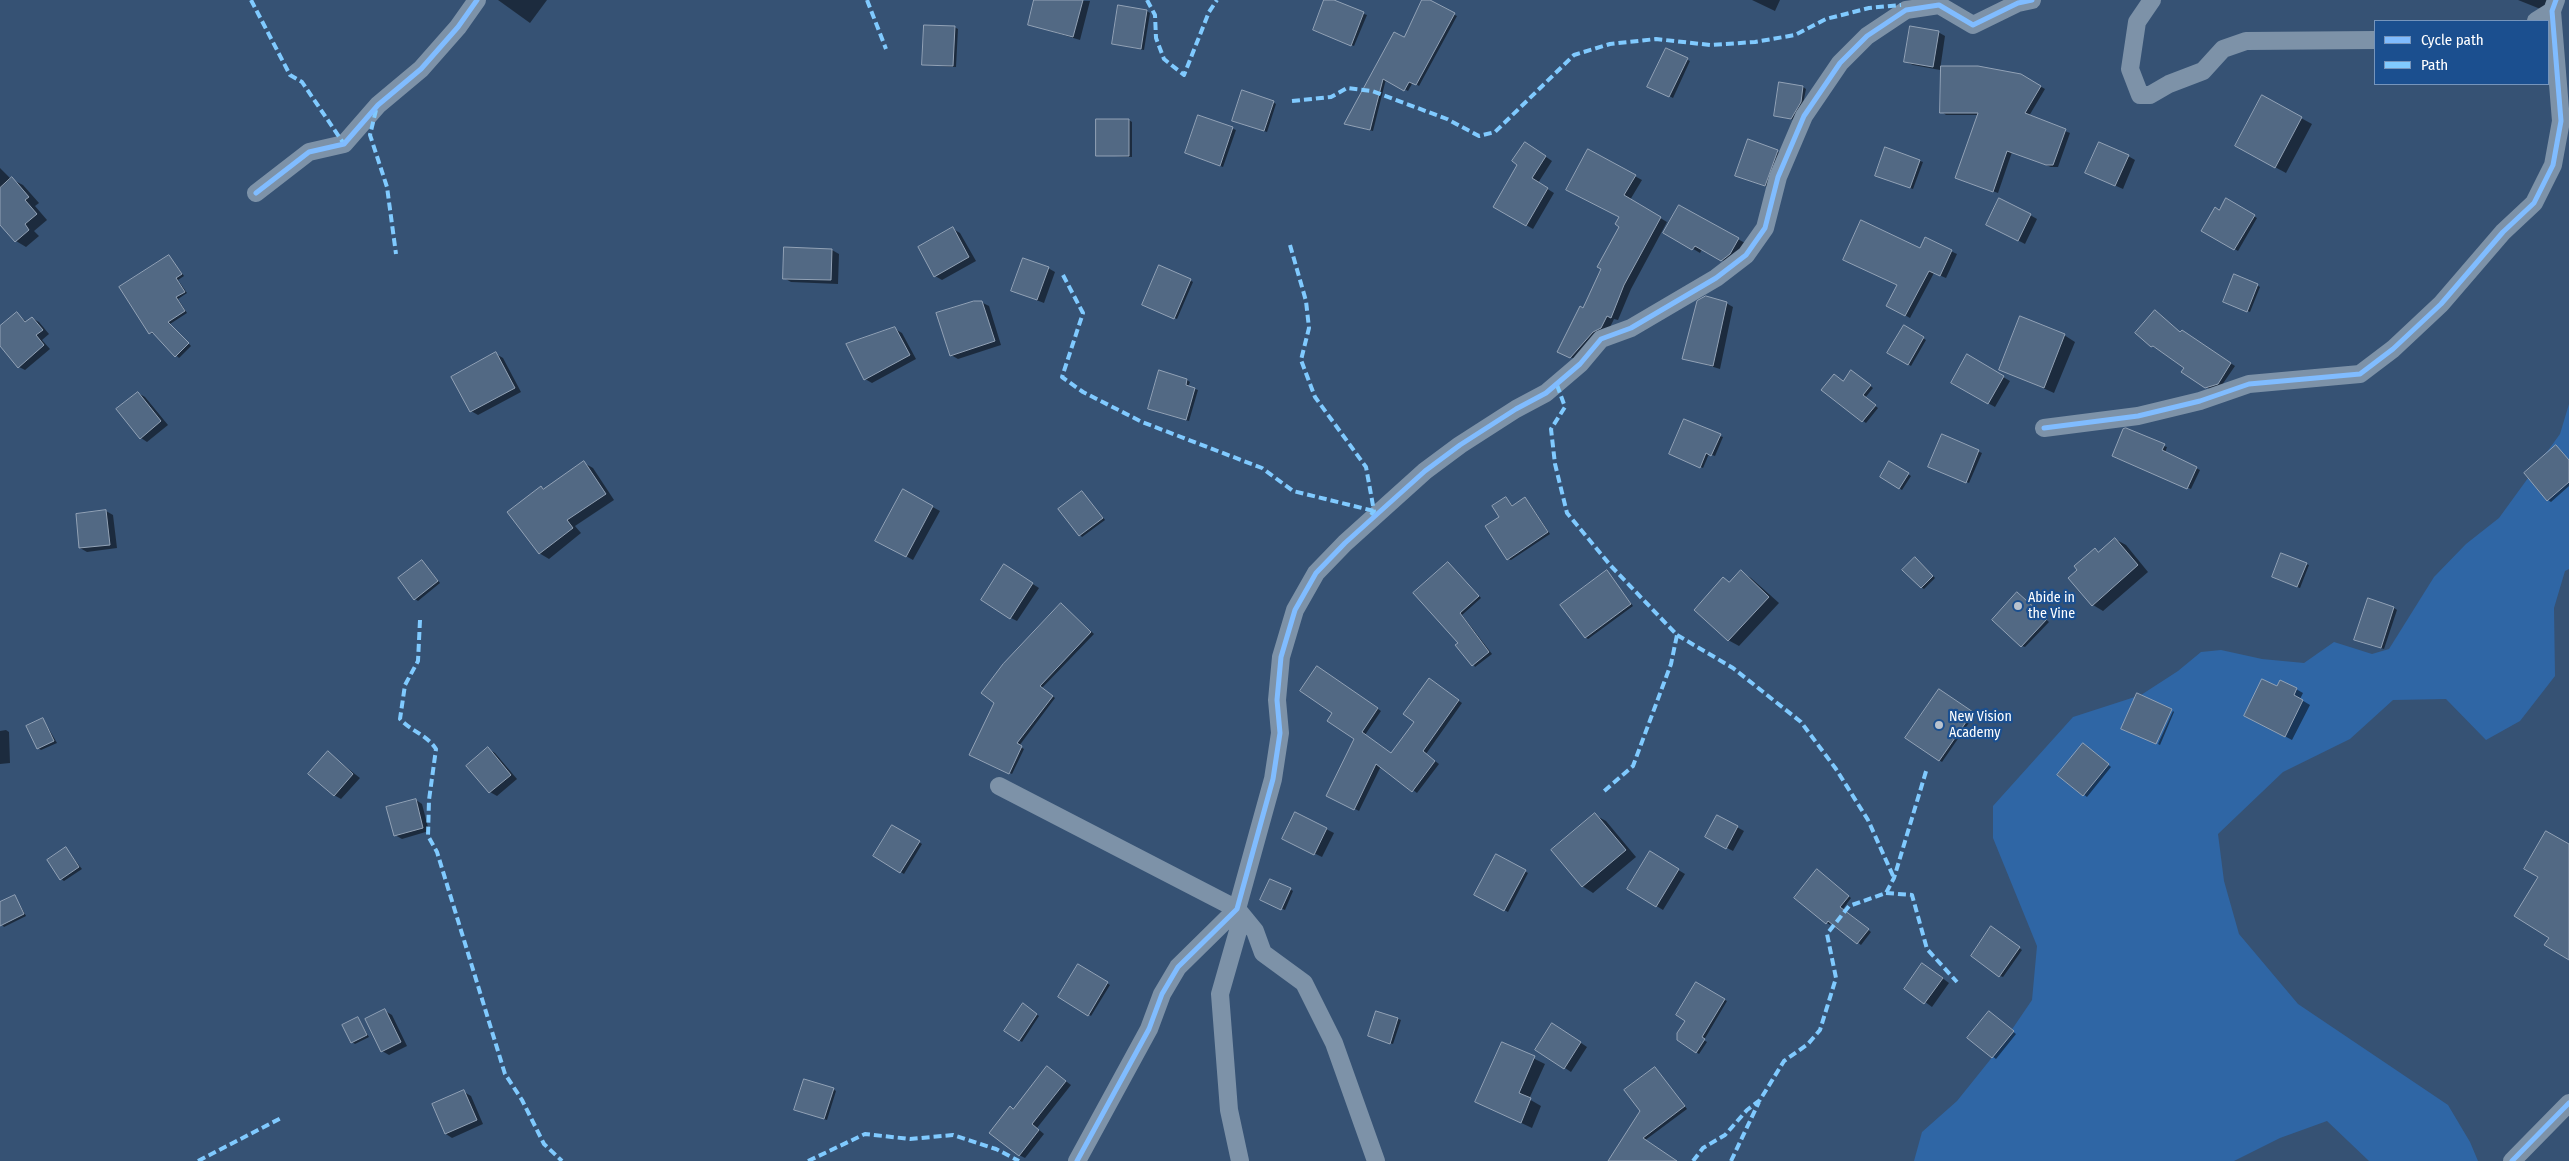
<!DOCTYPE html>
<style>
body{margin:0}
#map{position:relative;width:2569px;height:1161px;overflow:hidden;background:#365274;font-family:"Fira Sans Condensed",sans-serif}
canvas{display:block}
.legend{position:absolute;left:2374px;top:20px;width:175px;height:65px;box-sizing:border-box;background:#1b4f8f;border:1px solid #7695bc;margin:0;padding:6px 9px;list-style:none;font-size:15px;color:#fff}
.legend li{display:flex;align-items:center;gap:10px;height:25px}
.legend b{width:25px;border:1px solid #7695bc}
</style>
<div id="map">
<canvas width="2569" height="1161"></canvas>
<ul class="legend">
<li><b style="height:6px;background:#80bcff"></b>Cycle path</li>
<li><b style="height:6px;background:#80caff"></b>Path</li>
</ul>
</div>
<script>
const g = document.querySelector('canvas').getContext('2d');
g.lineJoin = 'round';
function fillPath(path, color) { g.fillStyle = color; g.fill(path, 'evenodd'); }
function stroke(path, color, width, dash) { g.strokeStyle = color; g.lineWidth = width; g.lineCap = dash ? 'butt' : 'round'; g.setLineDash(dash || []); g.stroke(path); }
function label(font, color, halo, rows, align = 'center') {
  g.font = font + ' "Fira Sans Condensed",sans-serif'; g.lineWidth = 4.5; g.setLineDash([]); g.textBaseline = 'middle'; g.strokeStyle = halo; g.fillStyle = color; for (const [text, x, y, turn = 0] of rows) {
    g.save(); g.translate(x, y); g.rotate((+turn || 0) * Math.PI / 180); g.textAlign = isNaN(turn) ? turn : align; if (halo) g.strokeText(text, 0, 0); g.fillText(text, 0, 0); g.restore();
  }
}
fillPath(new Path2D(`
 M2569,404v165l-4,2 -11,37 1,68 -35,45 -34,19 -40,-41 -53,1 -43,39 -67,33 -65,62 6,47 15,53 59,70 150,101 22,37 8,19h-109l-42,-40 -47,17 -46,23h-320l8,-29 35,-31 41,-51 34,-50 5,-54 -44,-108v-32l80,-89 68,-22 37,-24 23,-19 20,-2 41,9 42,4 30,-21 38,12 17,-5 45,-72 32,-33 33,-26 61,-84z`), '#2f66a5');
fillPath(new Path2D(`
 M498,0h49l-17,23z
 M1036,0l54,1 -10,39 -50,-15z
 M1326,0l41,15 -13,31 -37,-14z
 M1423,0l34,16 -38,70 -6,-4 -5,9 -22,-12 -13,52 -24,-6 55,-86z
 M1752,0h28l-5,11z
 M2518,0h34l-9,10z
 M1147,11l3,2 -6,37 -31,-6z
 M954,27l4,2 -2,38 -33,-2z
 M1938,32l7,4 -5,34 -27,-5 -7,-3z
 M1666,49l24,12 -17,37 -24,-12z
 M2021,75l24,14 -16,27 41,17 -12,34h-7l-39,-15 -14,41 -42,-15 22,-63h-32l-4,-3z
 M1803,87l3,2 -3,15 -8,16 -20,-4z
 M2262,97l50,27 -26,49 -39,-21z
 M1273,102l3,2 -9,28 -30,-10z
 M1199,116l37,14 -13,37 -34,-13z
 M1129,120l3,2v35l-35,-2z
 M1532,147l20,14 -14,22 16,10 -21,36 -39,-22z
 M1588,151l54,29 -12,20 37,22 -36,67 -13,31 -4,-1 -6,12 -30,30 -19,-10 25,-41 37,-84v-9z
 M1777,151l3,2 -12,34 -29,-10z
 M2128,156l7,4 -12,29 -36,-16z
 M1920,161l3,1 -10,27 -34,-12z
 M0,168l11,11 12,6 16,18 -4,3 12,14 -13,11 5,5 -13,11 -10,-6 -16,-18z
 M2226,200l31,18 -19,33 -35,-21z
 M1680,207l65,36 -16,21 -27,-15 -2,4 -35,-21z
 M2030,215l7,4 -12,25 -31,-16z
 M953,229l7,4 16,28 -34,19 -7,-4z
 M1925,239l32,15 -11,24 -12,-5 -24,45 -23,-13z
 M832,250l7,4 -1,30 -47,-2 -7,-4z
 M169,256l15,20 -6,4 9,13 -9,6 9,14 -17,11 21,22 -12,12 -24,-24 -5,-1z
 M1048,268l7,4 -11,31 -31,-12z
 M1190,280l3,2 -16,37 -31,-13z
 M2257,285l3,2 -10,25 -23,-9z
 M981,302l8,4 12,39 -43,14 -7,-4z
 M1726,303l7,4 -13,62 -36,-11z
 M17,314l10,8 5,-4 7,4 10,12 -7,6 8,9 -25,21 -6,-3 -19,-23v-16z
 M1904,327l22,13 -15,26 -22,-14z
 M895,329l7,4 14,26 -44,24 -7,-4z
 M2181,333l5,1 49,32 -13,19 -12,5 -24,-23 -34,-21z
 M2064,335l11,7 -21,51 -53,-24z
 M496,354l7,4 18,34 -43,23 -7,-4 -18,-33z
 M1967,356l43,25 -15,26 -43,-24z
 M1855,374l18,14 -8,10 13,10 -12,15 -43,-33 21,-7z
 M1187,380l3,2 -2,5 10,3 -9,31 -37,-11z
 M138,393l7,4 23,28 -21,17 -6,-4z
 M1720,436l3,1 -8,19 -6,-2 -6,14 -30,-13z
 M1942,436l40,17 -13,30 -36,-15z
 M2164,446l3,1 -2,6 35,17 -9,19 -75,-31z
 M2556,447l13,13v26l-18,16 -3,-2z
 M1890,462l21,14 -9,14 -21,-14z
 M584,463l9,5 21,32 -39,26 6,7 -32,26 -10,-6 2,-66 4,2z
 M903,491l37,20 -27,49 -36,-20z
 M1082,492l23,28 -23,17 -2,-2z
 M1506,498l8,9 11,-8 3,2 22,33 -39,26 -3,-1 -7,-41z
 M106,511l7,4 4,33 -30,4 -7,-4z
 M2115,539l11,6 22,27 -45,39 -10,-6 -14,-35 16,-20 4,3z
 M1918,560l17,18 -11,11 -3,-2z
 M422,561l18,22 -22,18 -3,-2z
 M1448,563l33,35 -19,17 30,39 -17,13 -15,-24z
 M2306,564l3,1 -9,23 -24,-9z
 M1011,570l28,18 -22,33 -6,-3z
 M1607,572l26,34 -45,33 -3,-2z
 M1741,572l10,6 28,25 -40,43 -11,-6 -4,-61 6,4z
 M2020,595l29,27 -24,25 -3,-1z
 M1062,605l32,29 -52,54 13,10 -36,48 5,3 -12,25 -41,-20z
 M2394,608l3,2 -13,39 -25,-8z
 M1322,670l59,41 -16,24 26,19 25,-32 17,-39 29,20 -36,51 13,10 -22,29 -36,-27 -22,45 -31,-16 27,-56 -21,-27z
 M2277,688l19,1 7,4 -3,6 10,6 -18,35 -40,-21z
 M1940,690l35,24 -33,48 -3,-2z
 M2173,711l1,1 -14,33 -2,-1z
 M43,719l14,24 -16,7 -3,-2z
 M6,730l3,2 1,31 -10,1v-33z
 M2086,746l25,21 -24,30 -28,-22z
 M488,749l7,4 22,26 -20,17 -7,-4 -22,-26z
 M328,753l32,25 -19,21 -7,-4z
 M416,800l6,4 7,27 -27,8 -7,-4z
 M1296,814l38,19 -12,24 -31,-15z
 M1595,815l11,6 30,36 -43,36 -11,-7z
 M1717,816l27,15 -11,20 -27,-14z
 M893,826l29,18 -18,30 -29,-18z
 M66,849l16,20 -18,12 -3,-2z
 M1650,853l35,21 -22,36 -34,-21z
 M1496,856l32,17 -20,39 -32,-17z
 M1820,873l31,25 -8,11 28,23 -10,13 -29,-23 -2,3 -3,-2 -31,-26z
 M1290,889l3,2 -8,19 -20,-9z
 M15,896l11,20 -22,11 -4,-4v-19z
 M1995,930l27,20 -19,27 -3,-1z
 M1079,966l31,19 -19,31 -31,-19z
 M1929,968l20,15 -17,24 -26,-19z
 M1696,983l31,18 -23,39 3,2 -8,12 -21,-14 9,-20z
 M1026,1007l13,9 -17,26 -3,-2z
 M385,1011l7,4 15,31 -18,9 -7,-4z
 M1992,1015l24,19 -20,25 -27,-21z
 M358,1018l11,19 -14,7 -3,-2z
 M1398,1019l3,1 -8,24 -20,-6z
 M1559,1028l28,19 -16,25 -6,-4z
 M1502,1043l43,21 -16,35 12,7 -9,22 -55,-26z
 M1047,1067l24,18 -34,43 7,6 -19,24 -6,-3z
 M1655,1068l32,41 -43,32 25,20h-59l32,-50z
 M833,1089l3,2 -9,29 -28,-9z
 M464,1092l7,4 12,28 -31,14 -6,-4z`), '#0007');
const building = new Path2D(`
 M1034,0h49l-10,37 -45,-12z
 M1324,0h10l30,12 -13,34 -38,-16z
 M1422,0h8l25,13 -39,72 -7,-3 -5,9 -21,-12 -13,51 -26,-6 50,-92 10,5z
 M1118,5l29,5 -6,39 -29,-5z
 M924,25l31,1 -2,40 -31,-1z
 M1910,26l29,5 -6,36 -29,-5z
 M1666,48l22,10 -19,39 -22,-10z
 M1941,66h37l43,8 20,12 -16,27 41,16 -13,36h-7l-39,-14 -14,41 -38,-14 23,-65h-38z
 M1779,82l24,4 -2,16 -10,17 -17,-3z
 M1242,90l32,11 -10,30 -32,-10z
 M2262,95l40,22 -27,51 -40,-22z
 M1198,115l35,12 -13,39 -35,-13z
 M1096,119h33v37h-33z
 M1748,139l30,11 -13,36 -30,-10z
 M1525,142l21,14 -14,22 16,10 -22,38 -33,-19 24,-42 -5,-4z
 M2099,142l30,13 -14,31 -30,-13z
 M1885,147l35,13 -10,28 -35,-12z
 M1588,149l48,26 -12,20 37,22 -37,68 -13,33 -4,-2 -6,12 -8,4 -23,26 -13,-6 23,-46 3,2 18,-39 -4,-2 22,-40 -4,-3 4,-7 -53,-27z
 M12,177l17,20 -4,3 12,14 -12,10 4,6 -14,12 -15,-17v-37z
 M1999,198l32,16 -13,27 -32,-16z
 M2226,198l29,17 -21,35 -33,-19 14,-24 4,3z
 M1679,205l60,33 -9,16 -9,7 -26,-15 -3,4 -29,-17z
 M1861,220l59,28 5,-11 27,13 -12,26 -11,-5 -24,45 -19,-10 11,-21 -54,-25z
 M953,227l16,30 -35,20 -16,-30z
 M784,247l48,2 -1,31 -48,-1z
 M169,255l13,19 -6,4 9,14 -9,5 9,14 -17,11 21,21 -14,14 -23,-25 -3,2 -30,-47z
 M1023,258l26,9 -12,33 -26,-9z
 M1159,265l32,14 -17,40 -32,-14z
 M2234,274l24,10 -11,28 -24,-10z
 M1706,296l21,6 -14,64 -31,-7 15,-58z
 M974,301h8l13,40 -45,15 -14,-43z
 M2155,310l25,22 2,-2 49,33 -13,21 -13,4 -24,-16 3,-4 -31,-22 -2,1 -16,-14z
 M17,312l8,10 7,-5 11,13 -7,5 8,10 -26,23 -18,-22v-20z
 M2020,316l45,18 -21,54 -45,-18z
 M1904,325l20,12 -16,28 -21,-12z
 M895,327l15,28 -46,25 -18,-36z
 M496,352l19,36 -45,24 -19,-35z
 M1967,354l37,22 -16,28 -37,-21z
 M1159,370l28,9 -1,6 9,3 -9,32 -38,-11z
 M1851,370l20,15 -8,10 13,10 -14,17 -41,-32 13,-16 9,7z
 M138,392l23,29 -21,18 -24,-30z
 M1684,419l37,15 -10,22 -5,-3 -6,15 -31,-14z
 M2126,428l39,16 -3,6 35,17 -10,22 -75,-33 11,-27z
 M1942,434l37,16 -13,33 -38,-16z
 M2556,445l13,15v22l-22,19 -23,-28z
 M584,461l22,33 -39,26 6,8 -34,26 -32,-42 34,-26 2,3z
 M1889,461l20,12 -10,16 -19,-12z
 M903,489l30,17 -27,51 -31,-16z
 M1082,491l21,27 -24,18 -21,-27z
 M1506,497l6,9 13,-9 23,35 -41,28 -22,-34 14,-9 -7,-11z
 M106,510l4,35 -31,3 -3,-34z
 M2115,538l23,27 -46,41 -24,-28 9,-8 -3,-4 21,-18 3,4z
 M2281,553l26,10 -10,24 -25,-10z
 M1915,557l18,19 -12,12 -19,-18z
 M422,560l16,21 -24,19 -16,-22z
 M1448,562l31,34 -19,17 29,39 -17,14 -17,-21 3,-2 -45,-50z
 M1004,564l29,19 -23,36 -29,-19z
 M1607,570l24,34 -46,34 -25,-33z
 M1741,570l28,27 -41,44 -34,-31 29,-33 6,5z
 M2017,592l30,27 -26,28 -29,-27z
 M2368,598l26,9 -13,41 -27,-8z
 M1061,603l30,29 -51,54 13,10 -36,47 5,3 -13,28 -40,-19 25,-52 -13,-10 22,-29z
 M1317,666l61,42 -16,24 29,21 23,-31 -11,-8 26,-36 30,22 -36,51 12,10 -23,31 -36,-28 -22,46 -28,-14 28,-57 -27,-18 5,-8 -32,-22z
 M2262,679l15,7 3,-6 17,8 -3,7 9,5 -18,37 -41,-21z
 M1939,689l34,23 -34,49 -34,-23z
 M2137,693l35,16 -16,35 -35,-15z
 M43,718l11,23 -17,8 -11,-23z
 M2083,743l26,21 -26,32 -26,-21z
 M488,747l23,28 -22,18 -23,-27z
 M328,751l25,23 -19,22 -26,-22z
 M416,799l7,29 -29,8 -8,-29z
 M1295,812l32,16 -13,27 -32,-16z
 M1595,813l31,37 -44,37 -31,-37z
 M1717,815l21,11 -12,23 -21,-12z
 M892,825l28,16 -20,32 -27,-17z
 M2546,831l23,13v116l-25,-15 5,-7 -35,-22 24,-39 -14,-8z
 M66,847l13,20 -19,13 -13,-20z
 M1650,851l29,18 -23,38 -29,-18z
 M1496,854l30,16 -22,41 -30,-16z
 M1817,869l32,27 -9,11 29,22 -12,15 -29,-23 -2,3 -32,-26z
 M1270,879l21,9 -10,22 -21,-10z
 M15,895l9,19 -24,12v-24z
 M1991,926l29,21 -21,30 -28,-21z
 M1922,963l21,15 -19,26 -20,-15z
 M1078,964l30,18 -20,34 -30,-19z
 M1696,982l29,17 -23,38 3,2 -9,14 -19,-13v-7l8,-12 -9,-6z
 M1023,1003l14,11 -18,27 -15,-10z
 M385,1009l16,33 -20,10 -16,-33z
 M1376,1011l22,7 -8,26 -22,-8z
 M1989,1011l25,20 -22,27 -25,-20z
 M358,1017l9,18 -16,8 -9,-18z
 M1552,1023l29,19 -17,27 -29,-19z
 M1502,1042l33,14 -16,37 12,5 -10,25 -46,-21z
 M1047,1066l19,15 -34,43 7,6 -20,26 -30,-23 21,-27 3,3z
 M1655,1067l30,39 -42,32 34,23h-69l32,-50 -16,-21z
 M804,1079l30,9 -10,31 -30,-9z
 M464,1090l13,30 -32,14 -13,-30z`);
fillPath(building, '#526984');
stroke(building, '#92a2b6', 1);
stroke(new Path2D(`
 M2152,0l-15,22 -7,47 10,26h10l19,-11 34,-13 20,-22 23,-8 129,-1
 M2536,21l16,-10
 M256,193l53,-41 35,-8 34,-39 43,-36 37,-42 19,-27
 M2044,428l94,-12 62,-15 49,-17 111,-10 33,-25 48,-45 62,-72 31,-29 19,-38 8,-44 -9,-110 4,-11
 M999,786l238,123 18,22 8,22 41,30 30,60 42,118
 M1077,1161l72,-132 13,-35 16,-27 59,-58 36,-130 7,-46 -3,-33 4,-43 14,-47 21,-37 29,-30 80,-72 35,-26 56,-36 30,-16 34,-29 21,-25 30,-11 85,-50 30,-23 19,-27 13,-51 26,-61 36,-53 27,-27 39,-26 33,-5 34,20 45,-22 14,-3
 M1240,1161l-11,-51 -9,-116 22,-77
 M2512,1161l57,-58`), '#7d92a8', 18);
stroke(new Path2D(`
 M251,0l39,75 12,7 42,62
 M867,0l19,49
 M1147,0l8,15 1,23 8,21 20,16 25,-63 8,-12
 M1292,101l39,-4 16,-9 25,3 75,28 32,17 16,-4 79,-77 36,-11 46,-5 54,6 45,-3 40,-7 31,-16 43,-11 32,-3
 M376,110l-6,25 17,52 9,67
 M1290,245l16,56 3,27 -8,32 14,37 51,70 8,44 -3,4
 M1063,275l20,38 -21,64 21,15 59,30 120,46 31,23 81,20
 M1557,385l8,22 -14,22 4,35 12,49 44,53 66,69 -6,29 -38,102 -30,26
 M420,620l-2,41 -13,24 -5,34c11,12 27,16 36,30l-7,51 -1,36 9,16 68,222 17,26 22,44 18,17
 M1677,635l56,33 68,54 35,47 32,51 26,58
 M1886,893l26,2 15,54 30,33
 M198,1161l85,-44
 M808,1161l57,-27 45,5 43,-4 43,14 23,12
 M1693,1161l10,-13 22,-13 22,-25 13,-10 24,-39 24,-17 12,-14 16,-52 -9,-44 22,-28 37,-13 8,-15 33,-110
 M1731,1161l28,-59`), '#80caff', 4, [8, 4]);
stroke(new Path2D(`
 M256,193l53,-41 35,-8 34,-39 43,-36 37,-42 19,-27
 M2044,428l94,-12 62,-15 49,-17 111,-10 33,-25 48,-45 62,-72 31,-29 19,-38 8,-44 -9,-110 4,-11
 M1077,1161l72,-132 13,-35 16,-27 59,-58 36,-130 7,-46 -3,-33 4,-43 14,-47 21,-37 29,-30 80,-72 35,-26 56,-36 30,-16 34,-29 21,-25 30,-11 85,-50 30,-23 19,-27 13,-51 26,-61 36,-53 27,-27 39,-26 33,-5 34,20 45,-22 14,-3
 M2512,1161l57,-58`), '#80bcff', 5);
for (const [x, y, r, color] of [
 [2018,606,5,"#b9c2ce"],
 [1939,725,5,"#b9c2ce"]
]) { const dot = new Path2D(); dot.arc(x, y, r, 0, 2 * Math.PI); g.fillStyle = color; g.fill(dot); stroke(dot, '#1b4f8f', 2); }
label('14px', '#fff', '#1b4f8f', [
 ["Abide in",2028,598],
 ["the Vine",2028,614],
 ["New Vision",1949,717],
 ["Academy",1949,733]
], 'left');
</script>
